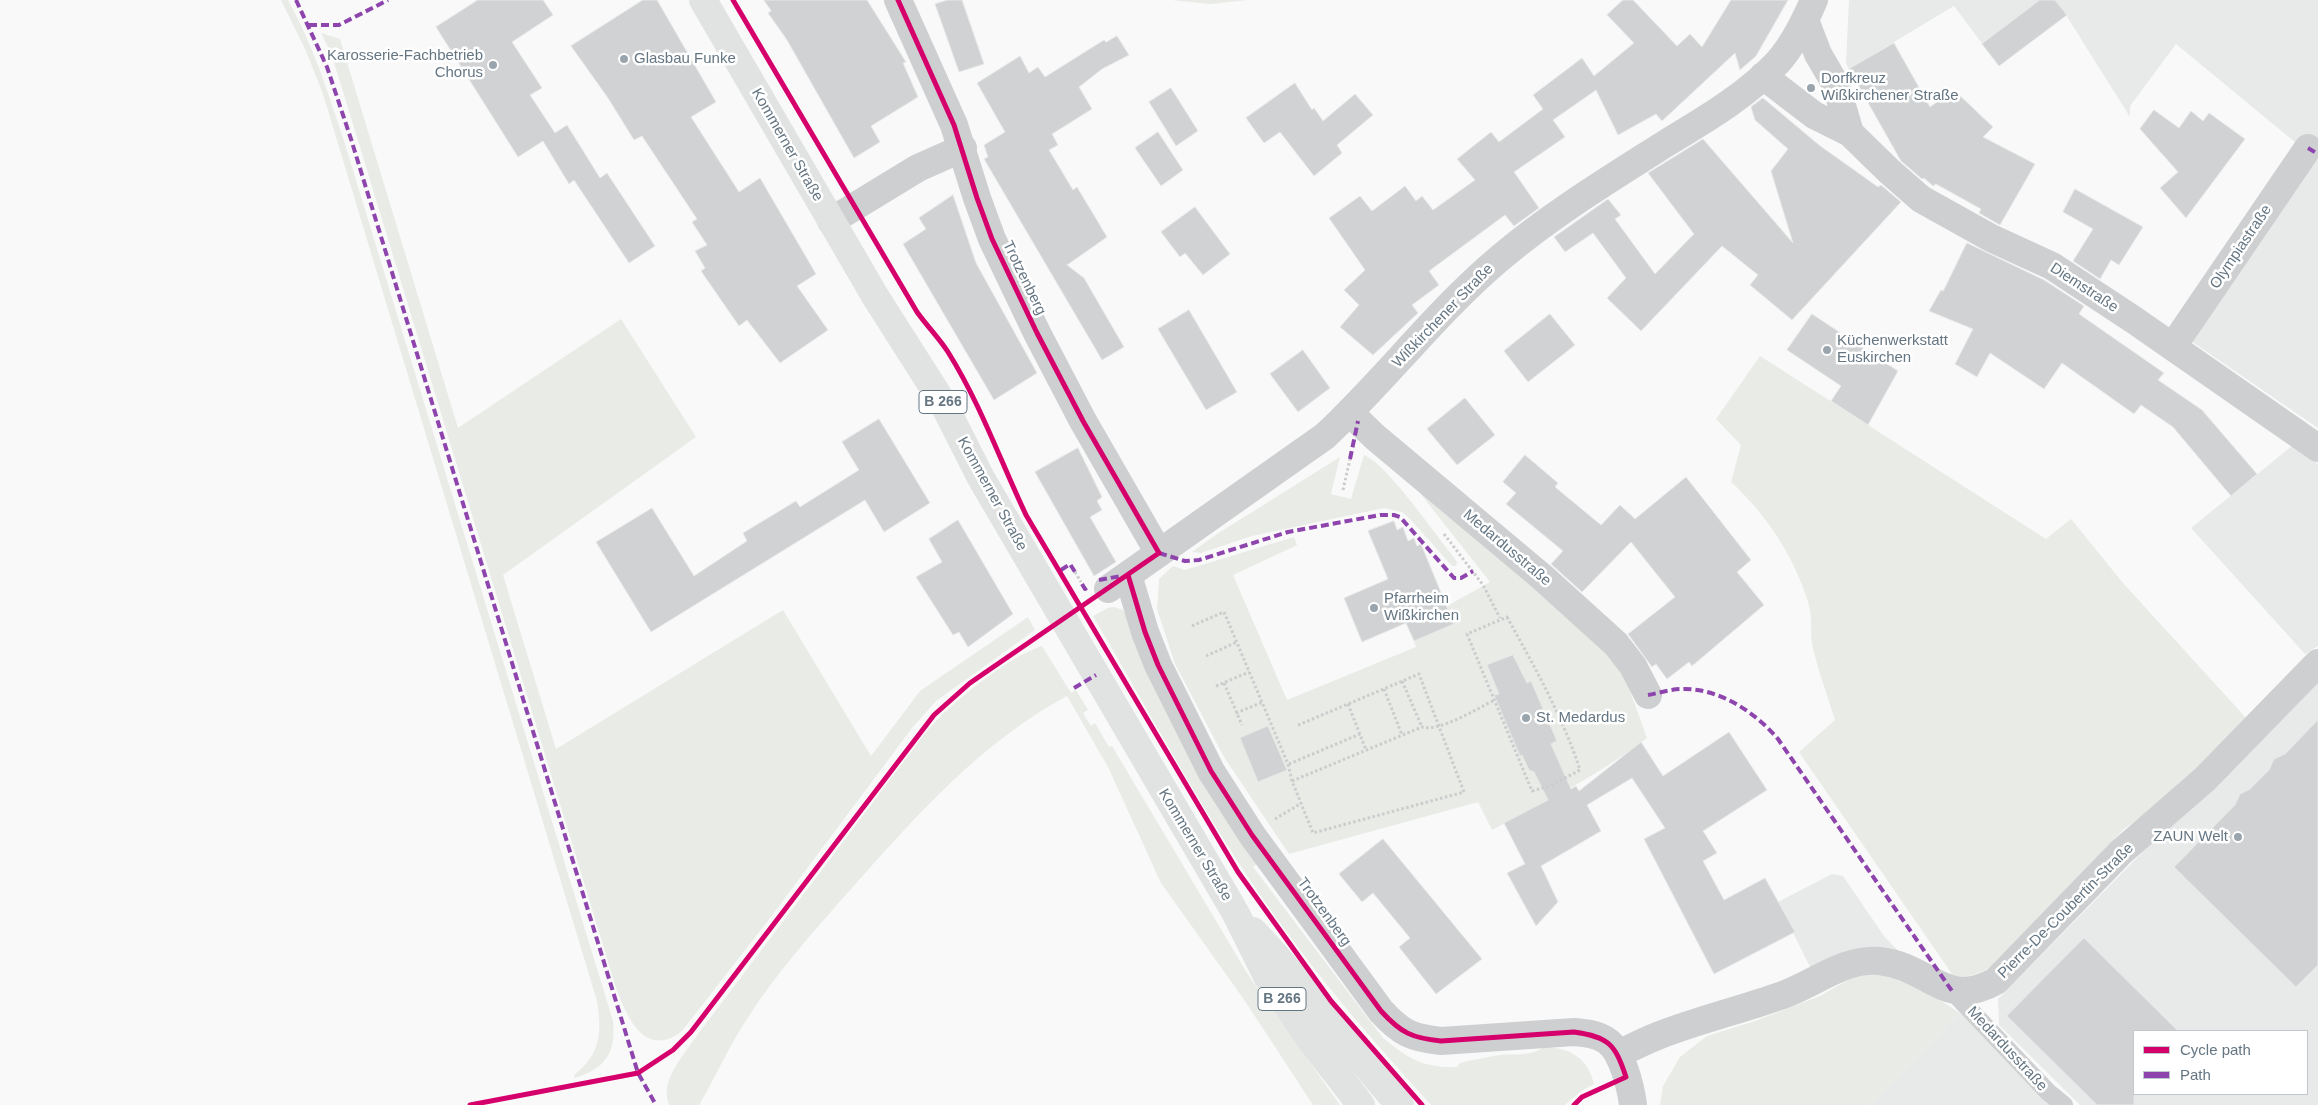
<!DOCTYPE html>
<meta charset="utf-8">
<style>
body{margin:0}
#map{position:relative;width:2318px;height:1105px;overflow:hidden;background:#f9f9f9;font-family:Arial,sans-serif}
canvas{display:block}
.legend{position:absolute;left:2133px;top:1030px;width:175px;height:65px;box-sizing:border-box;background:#fff;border:1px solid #c1c8cd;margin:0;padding:6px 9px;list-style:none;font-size:15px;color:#657683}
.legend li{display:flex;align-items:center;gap:10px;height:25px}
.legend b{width:25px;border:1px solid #c1c8cd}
</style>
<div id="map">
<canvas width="2318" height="1105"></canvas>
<ul class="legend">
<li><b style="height:6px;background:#d6006c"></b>Cycle path</li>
<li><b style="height:6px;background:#8e44ad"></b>Path</li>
</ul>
</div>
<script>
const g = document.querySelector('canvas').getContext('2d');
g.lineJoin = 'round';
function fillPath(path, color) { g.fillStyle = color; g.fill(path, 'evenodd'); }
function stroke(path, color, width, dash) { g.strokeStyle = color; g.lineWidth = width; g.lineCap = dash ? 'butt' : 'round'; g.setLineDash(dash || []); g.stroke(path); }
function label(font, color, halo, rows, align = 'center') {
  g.font = font + ' Arial,sans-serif'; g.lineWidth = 5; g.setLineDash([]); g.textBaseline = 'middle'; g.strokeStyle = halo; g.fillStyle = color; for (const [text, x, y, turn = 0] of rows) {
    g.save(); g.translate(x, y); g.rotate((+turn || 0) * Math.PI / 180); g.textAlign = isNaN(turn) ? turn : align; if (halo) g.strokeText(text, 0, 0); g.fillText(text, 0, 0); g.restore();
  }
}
fillPath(new Path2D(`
 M1849,0h469v146l-16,2 -126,-104 -46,62v11l-64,-102 -67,51 -45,-60 -105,63 -3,-6z
 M2311,154l7,7v267l-133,-91z
 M2292,446l26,18v182l-13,8 -114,-126z
 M2318,674v431h-238l-81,-80 -1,-26zM2134,1031h173v63h-173z
 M1832,874l11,2 41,60 18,19 -91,14 -33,-67z
 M1960,1013l13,11 82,81h-185z`), '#e8e9e9');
fillPath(new Path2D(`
 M281,0h7c25,45 40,92 56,141l269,880c3,32 -7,47 -38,57l-1,-3c27,-21 28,-42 23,-74l-274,-907 -17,-43z
 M1172,0h76l-38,4z
 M321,33l19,6 118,389 163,-109 75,118 -193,138 53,174 227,-139 88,146 49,-65 108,-74 7,13 -99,71 -24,27 -145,194 -85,109c-50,39 -68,-53 -79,-86l-254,-834 -18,-58z
 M1760,356l286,183 25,-20 52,64 124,136 -82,81 -41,29 -126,132c-13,12 -26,16 -44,16l-155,-225 36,-32c-8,-25 -17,-50 -23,-76 -2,-14 1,-26 -4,-42 -14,-46 -42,-88 -77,-120l10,-37 -25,-26z
 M1364,455c23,9 71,79 89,101l4,6 -1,4h-4l-42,-47 -8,-7 -18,-4 -132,28 -51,17 -9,-1 25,-18 123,-77 -9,37 20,5z
 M1412,483l58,46 151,137 26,72c-48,37 -102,64 -155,92l-14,-28 -189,52 -65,-97 -49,-93 -18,-55 2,-30 14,-13 12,4 109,-33 3,8 -64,30 54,125 129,-53 -2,-6 39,-17 -6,-18 43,-24z
 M1114,607l9,3 5,7 132,245 -7,5 130,171c26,21 40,30 74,29l3,-4c13,-3 26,-6 40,-8 14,-2 31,2 43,-8 25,0 45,10 51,37l-13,7 -16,14h-134c-50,-55 -99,-111 -143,-171 -74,-100 -132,-211 -195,-318l15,-8z
 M1042,646l29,47 5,-3 12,20 -5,3 8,13 4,-3 14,24 3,-1 135,227 93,132h-27l-68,-104 -84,-118 -53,-116 -41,-71c-86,46 -152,121 -216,193 -38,43 -76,85 -106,133 -17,26 -30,56 -46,83h-30c-9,-23 11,-45 23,-63l234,-310c24,-28 81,-75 116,-86z
 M1869,973l33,3 58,37 -90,92h-210l3,-19 17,-29 27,-21 48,-15 65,-25 28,-16z`), '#e8ebe6');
const building = new Path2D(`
 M478,0h65l10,15 -41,27 30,46 -12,7 25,38 12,-8 33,53 7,-5 48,73 -26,17 -55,-83 -5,4 -26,-43 -25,16 -82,-130z
 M643,0h14l59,102 -25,15 48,75 21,-14 56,96 -19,12 31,44 -48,33 -33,-43 -8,6 -38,-55 4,-3 -10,-17 12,-6 -15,-23 5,-3 -55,-83 -8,4 -26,-42 -37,-52z
 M764,0h103l39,62 -3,1 15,34 -47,29 9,16 -26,16 -67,-118 -19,-27 3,-2z
 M948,0h14l22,64 -25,8 -24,-68z
 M1623,0h10l44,46 13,-12 12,13 29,-47h57l-32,56 -16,14 -5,-17 -73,68 -6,-7 -38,21 -22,-45 -43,30 12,17 -51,35 25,36 -25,18 -9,-11 -76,56 10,14 -27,20 6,8 -45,42 -33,-28 19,-22 -15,-15 21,-20 -36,-52 31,-22 12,15 33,-25 11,15 6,-5 11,14 42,-30 -18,-21 34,-27 8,10 44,-33 -10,-14 49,-37 12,18 40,-33 -27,-28z
 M2040,0h15l12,15 -68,51 -17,-22z
 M1117,36l12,19 -27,14 -23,18 13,22 -40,25 6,11 -9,5 24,40 4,-3 30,50 -40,28 17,13 40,69 -22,13 -118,-201 4,-2 -4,-12 21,-13 -28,-49 43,-27 9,17 9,-6 7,10 59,-37 2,2z
 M1894,43l36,64 24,-17 39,37 -10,10 52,27 -35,61 -21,-12 2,-4 -45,-25 -3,2 -9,-8 -2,1 -21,-18 -52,-92z
 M1295,83l17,27 2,-2 9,13 32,-27 18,21 -36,30 5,8 -28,23 -34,-44 -16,11 -18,-25z
 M1171,88l27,43 -22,15 -27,-44z
 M1763,98l56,47 59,42 3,-2 20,17 -109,118 -42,-35 8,-10 -36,-29 -81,85 -34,-33 19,-20 -33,-45 -28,19 -11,-15 54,-38 13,16 -6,4 40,55 39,-40 -46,-61 55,-34 90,104 -22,-72 17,-22 -33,-29 -4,-13z
 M2154,110l25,18 12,-17 12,10 6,-8 36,26 -59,79 -26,-30 18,-16 -38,-43z
 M1158,132l25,38 -22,16 -26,-38z
 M2075,189l68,38 -24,38 -8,-5 -11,19 -27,-18 20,-32 -30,-17z
 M953,195l23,68 61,110 -43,27 -91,-156 23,-15 -7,-11z
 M1195,207l35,47 -27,21 -18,-22 -5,4 -19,-25z
 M1967,243l77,37 40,26 -5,8 85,59 -6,7 44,30 55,64 -26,22 -58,-69 -32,-22 -7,9 -72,-51 -18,26 -54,-36 -13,24 -22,-13 18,-35 -44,-18 12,-21 2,1z
 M1189,310l48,82 -31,18 -48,-81z
 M1550,314l25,31 -47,37 -24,-31z
 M1812,314l86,57 -30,54 -37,-24 10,-15 -54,-36z
 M1303,350l27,38 -32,24 -28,-38z
 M1465,398l30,37 -38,30 -30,-36z
 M879,419l51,84 -46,29 -19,-32 -214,132 -55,-90 56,-34 42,68 53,-35 -4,-8 53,-32 4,6 59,-37 -17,-28z
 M1078,448l24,49 -5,4 5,9 -12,7 26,45 -22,14 -59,-104z
 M1525,455l33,28 -3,4 46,38 19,-20 15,14 51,-42 65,83 -14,12 27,33 -72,61 -3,-4 -22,17 -11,-15 -4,3 -24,-33 47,-37 -44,-55 -49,50 -31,-28 12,-13 -57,-47 10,-11 -13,-11z
 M958,520l55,94 -45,33 -9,-15 -6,3 -37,-58 26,-15 -13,-23z
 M1394,521l3,9 6,-3 5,14 6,-3 3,8 4,-2 33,80 -40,17 -8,-18 -44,19 -18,-44 44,-19 -20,-48z
 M1513,655l14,28 4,-2 26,60 -6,3 20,45 5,-3 3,5 62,-49 22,34 66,-44 38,58 -64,41 14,22 -14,8 21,39 41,-22 30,54 -81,42 -70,-135 21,-11 -33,-50 -45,27 14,26 -60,35 17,36 -22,24 -29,-53 18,-9 -21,-41 44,-23 -14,-28 -5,-2 -7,-15 -2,1 -26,-61 5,-1 -12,-29z
 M2318,720v245l-22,22 -122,-120 61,-62 5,-11 10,-5 19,-19 5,-11 11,-5z
 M1268,726l19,44 -29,12 -18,-44z
 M1383,839l99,120 -46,35 -37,-47 11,-9 -37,-45 -11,9 -23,-28z
 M2084,938l94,93h-44v74h-37l-90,-89z`);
fillPath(building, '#d0d2d3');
stroke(building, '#e8e8e8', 1);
stroke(new Path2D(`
 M1343,490l7,-31
 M1444,534l39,51 17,33
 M1075,572l6,10
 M1507,617c27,49 56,100 73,153l-30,16 -18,5 -65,-157z
 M1192,626l32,-14 64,152 4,17 21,52 151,-41 -45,-118 -123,52
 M1206,656l31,-14
 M1402,681l20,46
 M1224,683l18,42
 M1216,686l33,-14
 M1384,689l18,46
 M1348,704l18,46
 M1236,713l27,-11
 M1289,764l71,-30
 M1292,781l130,-54c18,5 54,-18 73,-27
 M1275,819l25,-15`), '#cbcccd', 3, [2.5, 2.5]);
stroke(new Path2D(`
 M1952,991l96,101 16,13`), '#cecfd0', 18);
stroke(new Path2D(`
 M898,0l56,125 23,73 15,41 45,94 46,88 76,132
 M1805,20l13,34 18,31 14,48
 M1763,76l51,39 36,18 39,38 32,28 70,39 61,28 82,54 184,128
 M831,221l87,-53 45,-20
 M2173,346l135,-198
 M1350,413l25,24 167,140 74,67 17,22 15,29
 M1128,575l17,57 13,33 53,106 41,64 129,176c20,22 31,27 60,30l133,-9c12,1 23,2 33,9 15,10 24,47 26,64
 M1108,589l217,-153c61,-57 111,-124 175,-178 52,-44 110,-79 168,-116 38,-23 79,-47 110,-80 16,-18 27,-41 36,-62
 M1618,1054c14,-6 28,-14 42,-19 39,-15 80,-25 120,-39 33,-11 63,-38 99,-35 51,5 65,49 117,20l125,-129 84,-73 113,-116`), '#cecfd0', 28);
stroke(new Path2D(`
 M703,0l172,296 68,107 38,75 254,434 32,64 45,66 49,63
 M1253,931c53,55 96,118 147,174`), '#e1e2e2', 28);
stroke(new Path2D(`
 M296,0l31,67 24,72 287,934 18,32
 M309,25h30l49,-25
 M2308,148l10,6
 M1350,459l8,-38
 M1159,553l26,8 14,-1 89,-28 92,-17h14l6,2 54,61h7l12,-7
 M1061,570l9,-6 5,8
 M1099,580l22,-4
 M1082,584l3,5 3,-2
 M1074,688l22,-13
 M1648,695c11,-2 23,-6 34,-6 37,-1 73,23 96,50l174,252`), '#8e44ad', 4, [8, 4]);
stroke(new Path2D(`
 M733,0l184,312c10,14 22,26 31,40 32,51 52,108 78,163l212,357 93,129 91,104
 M1128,575l17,57 13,33 53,106 41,64 129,176c20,22 31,27 60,30l133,-9c35,5 41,12 52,45l-44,20 -8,8
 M470,1105l168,-32 35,-23 18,-18 243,-317 36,-32 189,-130 -76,-132 -46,-88 -45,-94 -15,-41 -23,-73 -56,-125`), '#d6006c', 5);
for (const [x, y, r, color] of [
 [624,59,5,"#99a4ac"],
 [493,65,5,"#99a4ac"],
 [1811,88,5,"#99a4ac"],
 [1827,350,5,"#99a4ac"],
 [1374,608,5,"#99a4ac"],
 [1526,718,5,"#99a4ac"],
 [2238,837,5,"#99a4ac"]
]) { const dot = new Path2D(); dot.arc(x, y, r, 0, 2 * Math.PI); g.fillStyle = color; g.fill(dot); stroke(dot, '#fff', 2); }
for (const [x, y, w] of [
 [943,402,48],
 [1282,999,48]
]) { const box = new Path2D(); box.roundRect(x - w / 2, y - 11.5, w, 23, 4); g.fillStyle = '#fff'; g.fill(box); stroke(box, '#657683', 1); }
label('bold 14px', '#657683', null, [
 ["B 266",943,402],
 ["B 266",1282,999]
]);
label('15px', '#657683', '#fff', [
 ["Karosserie-Fachbetrieb",483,56,"right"],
 ["Chorus",483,73,"right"],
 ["Glasbau Funke",634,59],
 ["Dorfkreuz",1821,79],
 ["Wißkirchener Straße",1821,96],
 ["Küchenwerkstatt",1837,341],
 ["Euskirchen",1837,358],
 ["Pfarrheim",1384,599],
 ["Wißkirchen",1384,616],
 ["St. Medardus",1536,718],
 ["ZAUN Welt",2228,837,"right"]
], 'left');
label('15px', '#657683', '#fff', [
 ["Kommerner Straße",787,145,60],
 ["Olympiastraße",2241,247,-56],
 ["Trotzenberg",1024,278,64],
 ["Diemstraße",2084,288,33],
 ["Wißkirchener Straße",1443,316,-46],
 ["Kommerner Straße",992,494,61],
 ["Medardusstraße",1507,548,40],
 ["Kommerner Straße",1195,845,59],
 ["Pierre-De-Coubertin-Straße",2066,911,-45],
 ["Trotzenberg",1324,912,54],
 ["Medardusstraße",2007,1049,47]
]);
</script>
